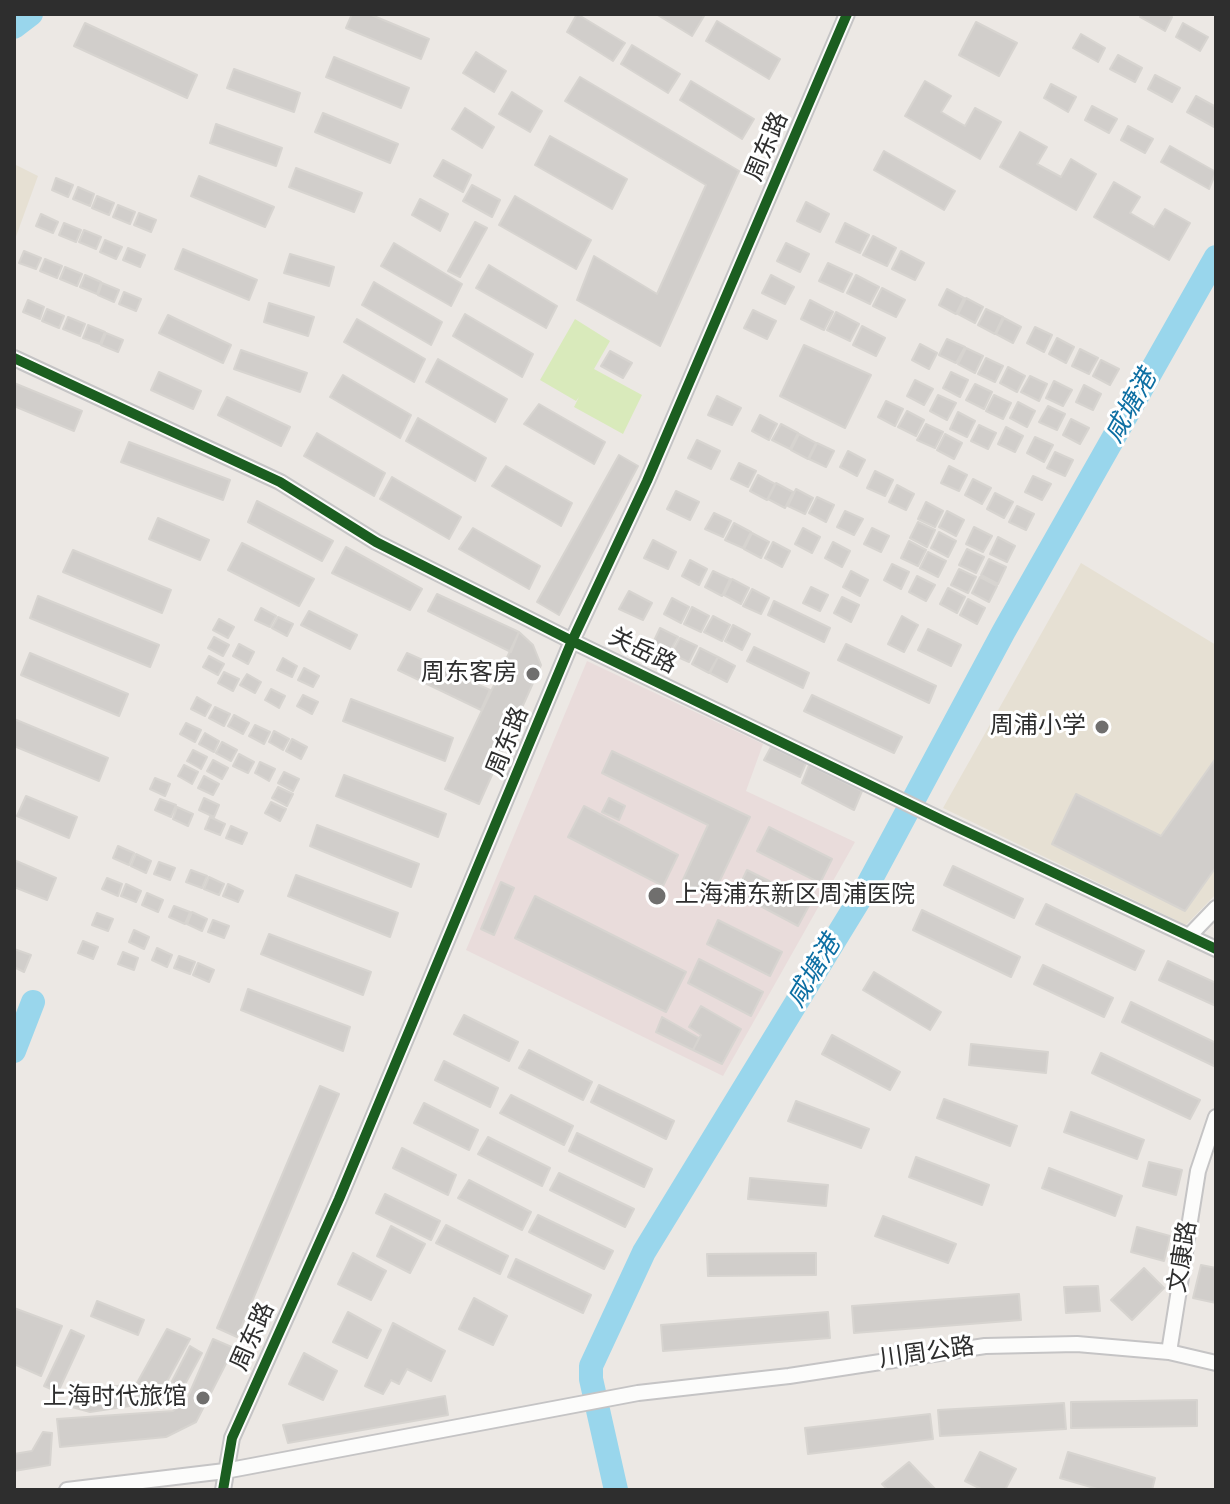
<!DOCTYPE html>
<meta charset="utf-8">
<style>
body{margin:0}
#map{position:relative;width:1230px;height:1504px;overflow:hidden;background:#ece8e4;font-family:Roboto,sans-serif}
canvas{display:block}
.frame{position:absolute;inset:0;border:16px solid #2e2e2e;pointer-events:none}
</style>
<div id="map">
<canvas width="1230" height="1504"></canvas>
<div class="frame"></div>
</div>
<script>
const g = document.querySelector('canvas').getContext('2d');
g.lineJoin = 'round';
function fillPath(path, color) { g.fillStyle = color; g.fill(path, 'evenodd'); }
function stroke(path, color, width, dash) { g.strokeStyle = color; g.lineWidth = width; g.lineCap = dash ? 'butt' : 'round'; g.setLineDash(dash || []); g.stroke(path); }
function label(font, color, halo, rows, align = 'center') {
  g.font = font + ' Roboto,"Noto Sans SC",sans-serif'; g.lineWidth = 6; g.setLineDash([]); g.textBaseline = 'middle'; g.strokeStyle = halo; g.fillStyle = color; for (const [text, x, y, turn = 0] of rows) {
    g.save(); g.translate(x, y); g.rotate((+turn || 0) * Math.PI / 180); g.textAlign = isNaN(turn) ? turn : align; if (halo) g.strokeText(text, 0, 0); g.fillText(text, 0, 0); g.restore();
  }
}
fillPath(new Path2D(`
 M14,164l24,12 -24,66z
 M1081,563l135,82v249l-30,31 -243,-117z`), '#e6e0d3');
fillPath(new Path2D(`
 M587,661l176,83 -17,47 109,51 -132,234 -257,-126z`), '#e9dcdb');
fillPath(new Path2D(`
 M575,319l35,22 -16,28 48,26 -19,39 -49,-27 5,-10 -3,4 -36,-21z`), '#d9eabb');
stroke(new Path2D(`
 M14,27l17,-13
 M14,1051l19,-49
 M616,1490l-25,-111v-13l53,-114 220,-360 140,-261 212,-374`), '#99d6ec', 24);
const building = new Path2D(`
 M352,14h17l60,25 -8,20 -75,-31z
 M577,14l48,29 -12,18 -46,-29z
 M656,14h44l4,2 -12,20z
 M1142,14h25l5,3 -7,14 -25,-14z
 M717,21l63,38 -11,20 -63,-38z
 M976,22l41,21 -18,33 -40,-21z
 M85,23l112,52 -10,23 -113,-52z
 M1183,23l25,14 -8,14 -24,-14z
 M1081,34l24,14 -7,14 -25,-14z
 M632,45l48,29 -12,19 -47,-29z
 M476,52l30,19 -12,21 -31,-19z
 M1118,55l24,13 -7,14 -25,-13z
 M334,57l75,31 -8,20 -75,-31z
 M234,69l66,24 -6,19 -67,-24z
 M1155,75l25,13 -8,14 -24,-13z
 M580,77l159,94 -79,175 -83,-46 17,-44 63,38 49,-109 -141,-84z
 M691,81l63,38 -12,20 -62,-39z
 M925,81l26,15 -10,16 24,14 10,-18 26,14 -21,37 -75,-43z
 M1051,84l25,13 -8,15 -24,-14z
 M512,92l30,19 -12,21 -31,-18z
 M1196,96l20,11v21l-29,-16z
 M1092,106l25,13 -8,14 -24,-13z
 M465,108l29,19 -12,21 -30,-19z
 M323,113l75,31 -8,19 -75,-31z
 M216,124l66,24 -6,18 -66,-23z
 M1128,126l25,13 -8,14 -24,-13z
 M1020,132l27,15 -10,17 24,13 10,-18 25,15 -20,36 -76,-43z
 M550,136l77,43 -15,30 -77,-44z
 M1170,146l46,26 -7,17 -48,-27z
 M884,151l71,40 -11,19 -70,-40z
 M443,160l28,15 -8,17 -29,-16z
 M296,168l66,25 -8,19 -65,-25z
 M199,176l75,31 -9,20 -74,-31z
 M56,178l17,7 -5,12 -16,-7z
 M1114,182l26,15 -10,16 24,14 11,-18 25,14 -21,37 -75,-43z
 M472,185l28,15 -8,17 -29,-16z
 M78,187l16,7 -4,12 -17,-7z
 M97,196l17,7 -5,12 -17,-7z
 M515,196l76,44 -15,29 -77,-44z
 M420,199l28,15 -8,17 -28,-16z
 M806,202l23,12 -9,18 -23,-11z
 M118,205l17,7 -5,12 -17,-7z
 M139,213l17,7 -5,12 -17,-7z
 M41,214l17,8 -5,11 -17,-7z
 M475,222l12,6 -27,49 -12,-6z
 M64,223l17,7 -5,12 -17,-7z
 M845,223l24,12 -9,18 -24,-11z
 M84,230l17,7 -5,12 -17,-7z
 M873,236l23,12 -9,18 -24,-11z
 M105,240l17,7 -6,12 -16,-7z
 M394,243l68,41 -11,22 -70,-40z
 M786,243l23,11 -9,18 -23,-11z
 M128,248l17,7 -5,12 -17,-7z
 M183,249l74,31 -8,20 -74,-31z
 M24,251l17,7 -5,11 -17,-6z
 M901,251l23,12 -9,17 -23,-11z
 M290,254l44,13 -5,19 -45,-13z
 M45,259l17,7 -5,12 -17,-7z
 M828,263l24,11 -9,18 -24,-11z
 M489,265l68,41 -11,22 -70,-40z
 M65,267l17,7 -5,12 -17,-7z
 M85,275l16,7 -4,12 -17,-7z
 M771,275l23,12 -9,17 -23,-11z
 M856,275l23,12 -9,17 -23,-11z
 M374,282l68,40 -11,23 -69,-40z
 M102,283l17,7 -5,12 -16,-7z
 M882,288l23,12 -9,17 -23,-11z
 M947,289l17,9 -8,16 -17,-9z
 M124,292l17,7 -5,12 -17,-7z
 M966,298l17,9 -8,16 -17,-9z
 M28,300l16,7 -4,12 -17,-7z
 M810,300l23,12 -9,18 -23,-11z
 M269,303l45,14 -6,19 -44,-14z
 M47,309l17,7 -5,12 -17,-7z
 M986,309l17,8 -8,17 -17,-9z
 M753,310l23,11 -9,18 -23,-11z
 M836,312l23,12 -9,17 -23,-11z
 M465,314l68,40 -11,23 -69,-41z
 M168,315l63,30 -8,18 -64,-30z
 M68,317l17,7 -5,12 -17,-7z
 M1004,318l17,9 -8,16 -17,-9z
 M357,319l68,40 -11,23 -70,-40z
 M88,325l17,7 -5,12 -17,-6z
 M862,326l23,12 -9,18 -23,-11z
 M1035,327l17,8 -8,17 -17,-9z
 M106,333l17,7 -5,12 -17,-7z
 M1057,338l17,9 -8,16 -17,-9z
 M947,339l18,8 -9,16 -17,-8z
 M920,344l17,9 -8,16 -17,-9z
 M804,345l67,30 -26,53 -65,-32z
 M966,348l17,8 -8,17 -17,-9z
 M1080,349l18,9 -9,16 -17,-8z
 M241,350l66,23 -7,19 -66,-23z
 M610,351l22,12 -9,15 -22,-12z
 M986,358l17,8 -8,16 -17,-8z
 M438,359l69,40 -12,23 -69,-40z
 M1101,360l18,9 -9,16 -17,-9z
 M1008,367l17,9 -8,16 -17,-9z
 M159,372l42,19 -8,18 -42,-19z
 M951,372l17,8 -8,17 -17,-9z
 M343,375l68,40 -11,23 -70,-41z
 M1030,376l17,8 -8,17 -18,-9z
 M915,380l18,9 -9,16 -17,-9z
 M1054,381l18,9 -9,16 -17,-8z
 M14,383l68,28 -8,20 -60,-25z
 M975,384l17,8 -8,17 -18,-9z
 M1084,385l17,9 -8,16 -17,-8z
 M938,395l18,8 -9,17 -17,-9z
 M994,395l17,8 -8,16 -17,-8z
 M717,396l24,12 -9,17 -24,-10z
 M227,397l63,30 -9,19 -63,-31z
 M886,401l17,8 -8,17 -17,-9z
 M1018,402l17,9 -8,16 -17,-9z
 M539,404l66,38 -11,22 -70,-40z
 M1048,406l17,8 -8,16 -18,-8z
 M907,411l17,9 -8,16 -18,-9z
 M958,412l17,9 -8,16 -17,-8z
 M760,415l17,9 -8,16 -17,-9z
 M418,418l68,40 -11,23 -69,-40z
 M1071,419l18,9 -9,16 -17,-9z
 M781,424l17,9 -8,16 -18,-9z
 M926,424l17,8 -8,16 -18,-8z
 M979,425l17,8 -8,16 -17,-8z
 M1006,427l17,9 -8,16 -17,-8z
 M317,433l68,40 -11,23 -70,-40z
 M799,434l17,9 -8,16 -17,-9z
 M945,434l17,9 -8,16 -17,-9z
 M1035,437l18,8 -9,17 -17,-9z
 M697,440l23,11 -9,18 -23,-11z
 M129,442l101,38 -7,20 -102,-38z
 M817,443l17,8 -8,16 -17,-8z
 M848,451l17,9 -8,16 -17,-9z
 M1055,452l18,8 -8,16 -18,-8z
 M619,455l19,11 -79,149 -22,-13z
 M739,463l17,8 -8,16 -17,-8z
 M506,466l66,37 -11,23 -69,-40z
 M949,466l18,9 -8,16 -18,-8z
 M875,471l18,9 -8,16 -18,-8z
 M758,475l17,9 -8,16 -17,-9z
 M1033,476l18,8 -9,16 -17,-8z
 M392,477l69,40 -12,22 -69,-40z
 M973,479l18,9 -9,16 -17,-9z
 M776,483l17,9 -8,16 -17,-9z
 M897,485l17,9 -8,16 -17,-8z
 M796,489l17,9 -8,16 -17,-8z
 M676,491l23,11 -9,18 -23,-11z
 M995,493l18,9 -9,16 -17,-9z
 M817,497l17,8 -8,17 -17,-9z
 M257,501l76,40 -11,20 -74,-39z
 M926,502l17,9 -8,16 -17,-8z
 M1017,506l17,8 -8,16 -17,-8z
 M845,511l18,8 -9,16 -17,-8z
 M947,511l17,9 -8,16 -17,-9z
 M714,513l17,8 -8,16 -18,-8z
 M158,518l51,22 -9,20 -51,-21z
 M918,522l17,8 -8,17 -17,-9z
 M734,523l17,9 -8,16 -18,-8z
 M974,527l18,9 -9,16 -17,-8z
 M473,528l67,38 -11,23 -70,-40z
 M803,528l17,9 -8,16 -17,-9z
 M872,528l17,8 -8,16 -17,-8z
 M939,532l17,9 -8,16 -17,-9z
 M752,533l17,9 -8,16 -17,-9z
 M998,537l17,9 -8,16 -17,-8z
 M653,540l23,12 -8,17 -24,-11z
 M909,541l17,9 -8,16 -17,-8z
 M773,542l17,9 -8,16 -17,-9z
 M833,542l17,9 -8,16 -17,-9z
 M242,543l72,36 -15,27 -71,-36z
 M346,547l76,42 -12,21 -78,-37z
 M967,549l17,8 -8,16 -17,-8z
 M73,550l98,40 -9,23 -99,-41z
 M928,552l18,9 -8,16 -18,-9z
 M989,559l17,8 -8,17 -17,-9z
 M690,560l17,9 -8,16 -17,-9z
 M892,564l17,8 -8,17 -17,-9z
 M959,569l17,8 -8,16 -17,-8z
 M713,571l17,8 -8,17 -17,-9z
 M851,571l17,9 -8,16 -17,-9z
 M917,576l18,9 -9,16 -17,-9z
 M980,577l17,9 -8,16 -17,-9z
 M732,579l17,9 -8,16 -17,-9z
 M811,587l17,8 -8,16 -17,-8z
 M948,588l17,9 -8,16 -17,-9z
 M752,589l17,9 -8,16 -18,-8z
 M629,591l23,12 -9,17 -24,-11z
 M437,594l82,38 -8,20 -83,-41z
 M38,596l121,49 -9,22 -120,-49z
 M842,597l17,8 -8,17 -17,-9z
 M672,598l17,9 -8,16 -17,-9z
 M968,599l17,9 -8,16 -17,-9z
 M774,601l56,27 -6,14 -56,-27z
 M692,607l17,9 -8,16 -17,-8z
 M261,608l15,8 -6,11 -15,-7z
 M309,611l48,24 -7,14 -49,-24z
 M713,616l17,9 -8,16 -18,-9z
 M902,616l16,9 -14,27 -16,-8z
 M278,617l15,7 -6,12 -15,-8z
 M219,619l15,8 -6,11 -15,-8z
 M733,625l17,9 -8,16 -17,-9z
 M660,628l18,9 -9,16 -17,-8z
 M928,629l33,16 -10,21 -33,-16z
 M519,632l14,13 8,20 -62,139 -34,-15z
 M214,637l15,8 -6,11 -15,-8z
 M680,638l17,8 -8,16 -18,-8z
 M239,644l15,8 -6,12 -15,-8z
 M846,644l90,42 -7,17 -91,-43z
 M754,647l55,26 -6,15 -56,-27z
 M700,648l18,9 -9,16 -17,-9z
 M30,653l98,41 -9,22 -98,-41z
 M407,653l83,37 -9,20 -83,-40z
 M209,656l15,8 -6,11 -15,-8z
 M718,657l17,9 -8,16 -17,-9z
 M283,658l14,8 -5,11 -15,-7z
 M304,668l15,8 -6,11 -15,-7z
 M224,672l15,7 -6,12 -15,-8z
 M247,674l14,8 -6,11 -15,-8z
 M271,689l14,7 -6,12 -14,-8z
 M303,695l15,7 -6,12 -15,-8z
 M812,695l90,42 -8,16 -90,-42z
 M197,697l14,8 -6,11 -14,-7z
 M351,699l102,39 -8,23 -102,-40z
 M215,707l15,7 -6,12 -15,-8z
 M234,715l15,8 -6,11 -15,-8z
 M14,719l94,39 -9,23 -85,-35z
 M186,723l15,7 -6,12 -15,-8z
 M255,725l15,7 -6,12 -15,-8z
 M274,731l15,8 -6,11 -14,-8z
 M205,733l14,8 -5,11 -15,-8z
 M292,739l15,8 -6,12 -15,-8z
 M222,742l15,8 -6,11 -15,-8z
 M771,747l35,16 -6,14 -36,-17z
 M193,750l14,7 -6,12 -14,-8z
 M612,751l138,66 -38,80 -30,-15 26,-57 -106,-52z
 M239,754l15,8 -6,11 -15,-7z
 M1216,758v109l-31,44 -133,-67 24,-50 85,42z
 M213,760l15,8 -6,11 -15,-8z
 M260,762l15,7 -6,12 -14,-8z
 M184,765l14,7 -6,12 -14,-8z
 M809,765l53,26 -8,19 -52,-27z
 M284,772l15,7 -6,12 -15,-8z
 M344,775l102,39 -8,23 -102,-41z
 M204,776l15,8 -6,11 -15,-7z
 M155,778l15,6 -5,12 -15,-7z
 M278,787l15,7 -6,12 -15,-8z
 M26,796l51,21 -8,21 -52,-22z
 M204,798l15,7 -5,12 -15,-7z
 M609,798l16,8 -6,14 -17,-8z
 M160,799l16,6 -5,12 -16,-7z
 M271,802l15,7 -6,12 -15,-8z
 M584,806l94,49 -15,31 -95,-49z
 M177,807l16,7 -5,12 -15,-7z
 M210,817l15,7 -5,11 -15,-6z
 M317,825l102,39 -8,23 -101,-41z
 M231,826l16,7 -5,11 -16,-6z
 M769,827l63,32 -12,24 -63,-32z
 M118,846l16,7 -5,12 -16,-7z
 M136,854l15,7 -5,12 -15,-7z
 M14,860l42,18 -9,22 -33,-13z
 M159,862l16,6 -5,12 -16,-6z
 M953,866l70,33 -9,19 -70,-33z
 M191,870l16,6 -5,12 -16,-6z
 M747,870l64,32 -13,24 -62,-33z
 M296,875l102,38 -8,24 -102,-41z
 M209,877l15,7 -5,11 -15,-6z
 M107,878l15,6 -4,12 -16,-7z
 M501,882l13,6 -20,47 -13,-6z
 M126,884l15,7 -5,11 -15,-6z
 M228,884l15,7 -5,11 -15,-6z
 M147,893l16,7 -5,12 -16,-7z
 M535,896l151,76 -20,40 -151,-74z
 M1046,904l98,47 -9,19 -99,-46z
 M174,906l16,6 -5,12 -16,-7z
 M922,910l98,47 -9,20 -98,-47z
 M192,912l15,7 -5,12 -15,-7z
 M97,913l16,6 -5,12 -16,-6z
 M213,920l16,6 -5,12 -16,-6z
 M718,920l64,32 -12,24 -63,-32z
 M134,930l15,7 -5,12 -15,-7z
 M269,934l102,38 -8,23 -102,-41z
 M83,941l15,6 -5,12 -15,-6z
 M157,948l15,7 -5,12 -15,-7z
 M14,949l17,6 -7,17 -10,-5z
 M123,952l15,6 -4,12 -16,-6z
 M179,956l16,6 -5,12 -16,-6z
 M699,959l64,33 -12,24 -63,-33z
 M1168,961l48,22v23l-57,-26z
 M198,963l16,7 -5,12 -16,-7z
 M1043,965l70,33 -9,19 -70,-33z
 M874,972l67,40 -11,18 -67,-40z
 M248,989l102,38 -7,24 -102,-41z
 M1131,1002l85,41v24l-94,-45z
 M701,1006l40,23 -19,35 -29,-14 8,-15 -12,-8z
 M464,1015l54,27 -9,19 -55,-27z
 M662,1017l37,21 -6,12 -37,-18z
 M832,1035l68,37 -10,18 -68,-36z
 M971,1044l77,8 -2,21 -77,-8z
 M529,1050l63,32 -9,18 -64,-32z
 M1101,1053l99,47 -10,19 -98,-46z
 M444,1061l54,27 -8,19 -55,-27z
 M599,1085l75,36 -8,18 -75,-37z
 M320,1086l19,8 -102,243 -20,-9z
 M511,1095l62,31 -9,19 -64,-32z
 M944,1099l73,27 -7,20 -73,-28z
 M796,1101l73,28 -8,19 -73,-27z
 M424,1103l54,27 -9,20 -55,-27z
 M1071,1112l73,28 -7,19 -73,-27z
 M577,1133l75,36 -8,18 -75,-36z
 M488,1137l62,31 -8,18 -64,-32z
 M402,1148l54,27 -8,20 -55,-27z
 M916,1157l73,28 -7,20 -73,-28z
 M1149,1162l33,8 -6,25 -33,-9z
 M1049,1168l73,28 -7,20 -73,-28z
 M559,1173l75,36 -9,18 -75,-37z
 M750,1178l78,7 -2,21 -78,-7z
 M469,1180l62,32 -9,18 -64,-32z
 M385,1194l55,27 -9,19 -55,-27z
 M538,1215l75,36 -9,18 -75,-37z
 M883,1216l73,28 -8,19 -73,-27z
 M446,1225l62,31 -8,18 -64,-31z
 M391,1226l34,18 -15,29 -33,-17z
 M1137,1227l33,9 -6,25 -33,-9z
 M353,1253l33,18 -15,29 -33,-16z
 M816,1253v22l-108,1 -1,-22z
 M516,1259l75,36 -8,18 -75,-36z
 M1201,1265l15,3v35l-23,-5z
 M1144,1268l20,20 -32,32 -21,-20z
 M1098,1286l2,25 -34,2 -2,-26z
 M1019,1294l2,26 -167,13 -2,-27z
 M474,1298l33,18 -14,29 -34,-16z
 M97,1301l47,19 -6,15 -47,-19z
 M14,1308l48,18 -21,50 -27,-12z
 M348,1312l33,18 -14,28 -34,-16z
 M828,1312l2,26 -167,13 -2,-26z
 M393,1323l52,28 -14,30 -24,-12 -8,15 -8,-4 -8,14 -18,-8z
 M167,1329l23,10 -34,63 -66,10 -18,-5v-14l65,-10z
 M71,1330l13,6 -26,56 -14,-6z
 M213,1339l21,9 -38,74 -30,15 -106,10 -3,-28 116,-8 14,-12z
 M190,1346l12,7 -25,46 -11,-6z
 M304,1353l33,18 -14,29 -34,-16z
 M445,1396l3,19 -160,28 -5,-18z
 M1197,1400v26l-126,2v-26z
 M1064,1403l2,26 -126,7 -2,-26z
 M930,1414l3,25 -125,15 -3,-26z
 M43,1432l9,1 -2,32 -36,6v-17l18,-3z
 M980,1452l36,17 -11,21h-22l-18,-9z
 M1068,1452l87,26 -3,12h-51l-41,-12z
 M909,1462l27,28h-48l-6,-6z`);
fillPath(building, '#d1cecb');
stroke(building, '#d7d4d0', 2);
const minor = new Path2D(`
 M14,358l266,124 96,60 196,99 378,183 266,125
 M1189,936l27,-28
 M1169,1352l29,-181 18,-54
 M67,1490l158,-19 413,-78 151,-17 196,-30 92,-2 92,8 47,11
 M223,1490l9,-52 107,-239 233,-558 75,-160 200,-467`);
stroke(minor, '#c5c4c5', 18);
stroke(minor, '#fcfcfb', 14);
stroke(new Path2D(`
 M14,358l266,124 96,60 196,99 378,183 266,125
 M223,1490l9,-52 107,-239 233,-558 75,-160 200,-467`), '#1b5e20', 10);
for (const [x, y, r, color] of [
 [533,674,8,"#706f6e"],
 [1102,727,8,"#706f6e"],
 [657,896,10,"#706f6e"],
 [203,1398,8,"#706f6e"]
]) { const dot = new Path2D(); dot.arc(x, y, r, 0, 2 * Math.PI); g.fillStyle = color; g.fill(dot); stroke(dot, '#fff', 3); }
label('24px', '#2e2e2e', '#fff', [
 ["周东路",768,147,-67],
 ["关岳路",642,652,26],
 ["周东路",509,742,-68],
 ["文康路",1184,1257,-81],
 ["周东路",254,1337,-66],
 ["川周公路",927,1354,-8]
]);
label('24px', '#2e2e2e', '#fff', [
 ["周东客房",517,674],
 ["周浦小学",1086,727],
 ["上海浦东新区周浦医院",675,896,"left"],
 ["上海时代旅馆",187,1398]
], 'right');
label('italic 26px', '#0d6fa3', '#fff', [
 ["咸塘港",1132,407,-61],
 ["咸塘港",815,972,-59]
]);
</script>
